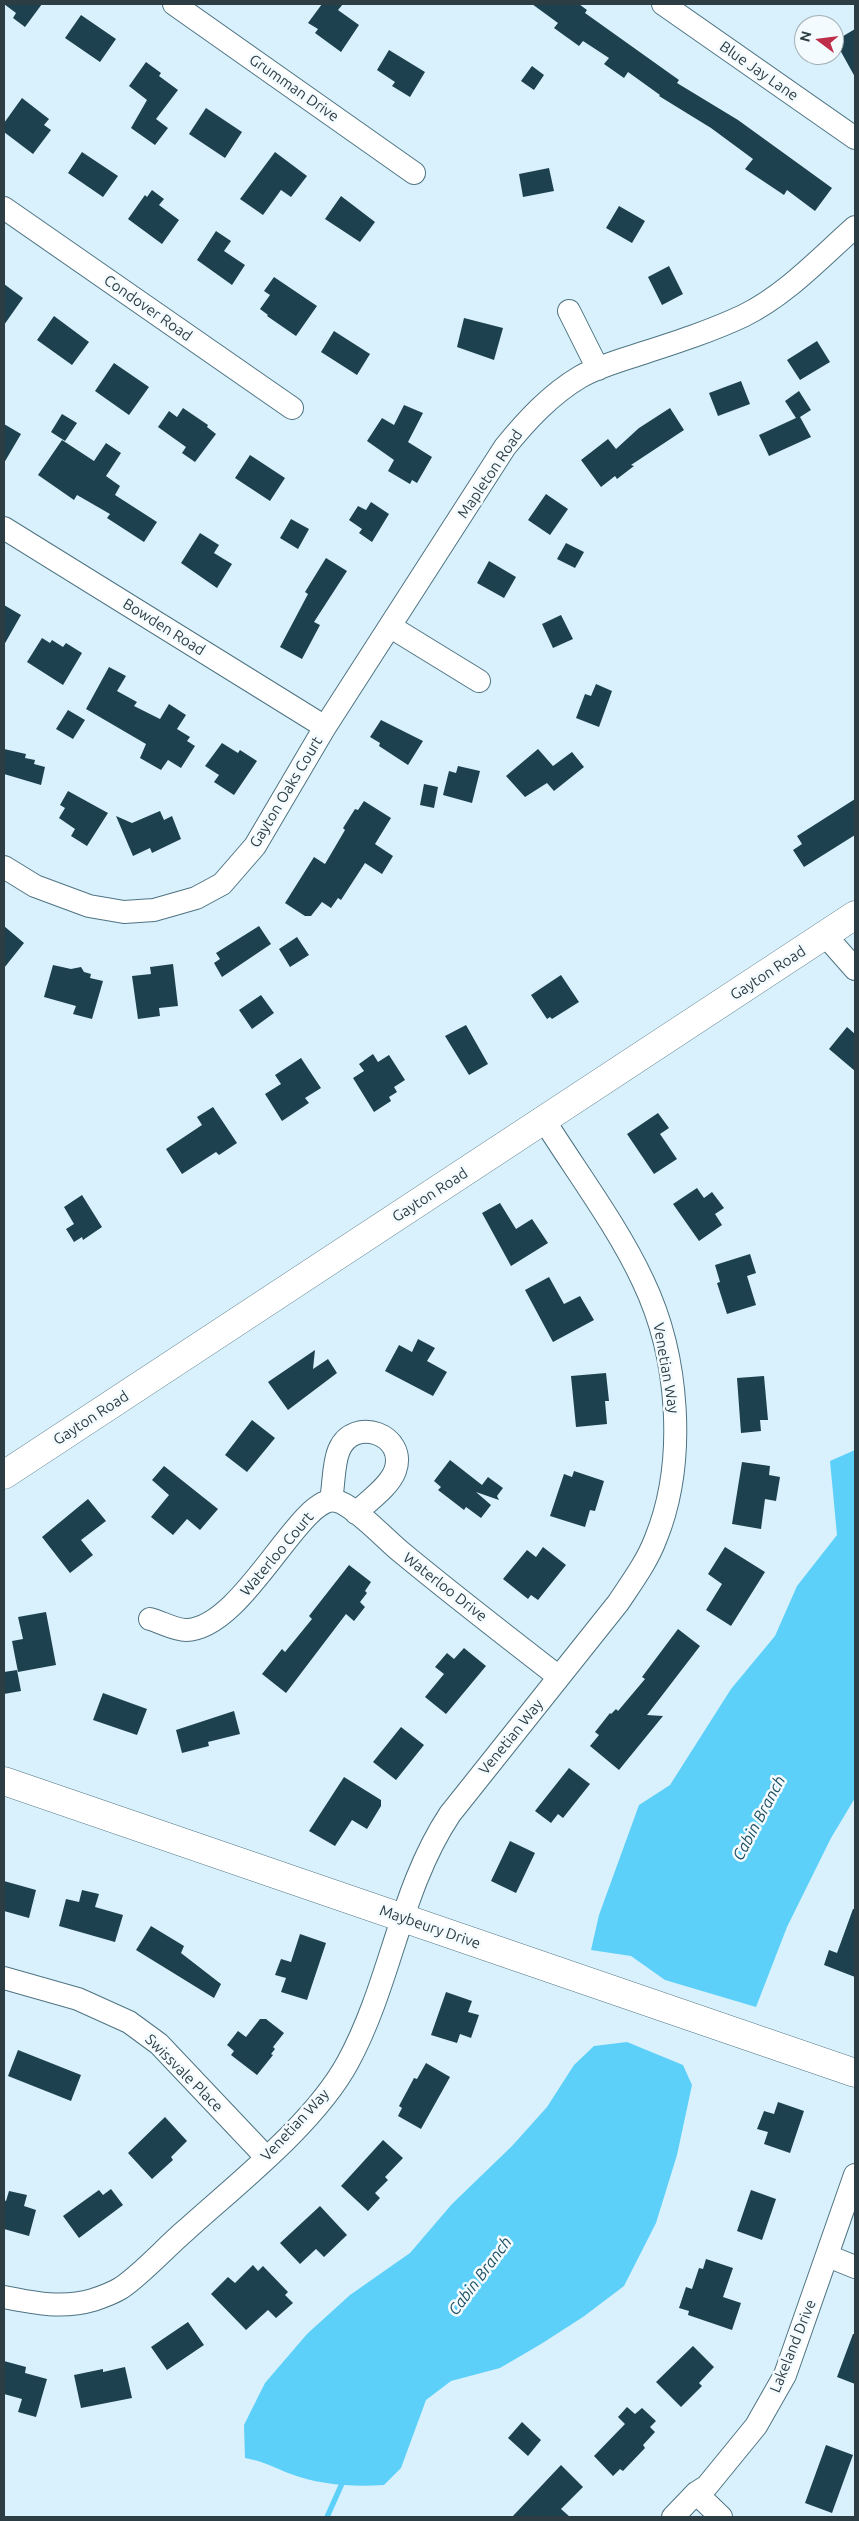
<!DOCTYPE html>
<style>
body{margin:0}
#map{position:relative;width:859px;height:2521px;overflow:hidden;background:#d9f1fc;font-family:Ubuntu,sans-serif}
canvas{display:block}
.frame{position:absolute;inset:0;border:5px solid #2c3d43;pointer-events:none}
.north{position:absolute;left:794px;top:15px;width:50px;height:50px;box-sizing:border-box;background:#f3fbff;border:1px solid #a3afb4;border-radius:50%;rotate:285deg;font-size:14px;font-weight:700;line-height:20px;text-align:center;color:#2c3d43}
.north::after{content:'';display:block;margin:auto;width:18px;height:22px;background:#be2d49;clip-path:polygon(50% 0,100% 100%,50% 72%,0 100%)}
</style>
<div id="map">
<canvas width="859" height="2521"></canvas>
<div class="frame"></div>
<div class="north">N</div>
</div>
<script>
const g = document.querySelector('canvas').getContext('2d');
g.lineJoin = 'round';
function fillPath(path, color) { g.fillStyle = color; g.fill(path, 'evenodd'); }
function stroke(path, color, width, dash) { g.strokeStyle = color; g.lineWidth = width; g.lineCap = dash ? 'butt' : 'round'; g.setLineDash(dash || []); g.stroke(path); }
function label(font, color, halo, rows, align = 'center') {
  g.font = font + ' Ubuntu,sans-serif'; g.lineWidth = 5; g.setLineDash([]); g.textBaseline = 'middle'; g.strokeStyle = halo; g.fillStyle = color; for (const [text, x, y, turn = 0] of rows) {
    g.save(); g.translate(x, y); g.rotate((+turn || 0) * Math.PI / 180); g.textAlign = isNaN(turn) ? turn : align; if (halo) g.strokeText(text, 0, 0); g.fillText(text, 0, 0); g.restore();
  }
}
fillPath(new Path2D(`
 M855,1450v348l-24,40 -44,89 -31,80 -91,-27 -34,-24 -40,-6 8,-35 40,-110 31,-20 61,-96 44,-53 22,-50 40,-51 -7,-74z
 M627,2042l56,23 9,20 -15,70 -21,68 -32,63 -41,31 -42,27 -41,24 -49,13 -25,19 -25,68 -17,17c-32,2 -65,0 -96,-12 -17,-7 -23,-11 -43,-15l-1,-33 21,-42 42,-49 43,-39 60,-42 42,-49 60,-58 35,-39 27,-42 20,-19z`), '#5dd0fa');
stroke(new Path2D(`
 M327,2517l17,-38`), '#5dd0fa', 5.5);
fillPath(new Path2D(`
 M4,4h38l-17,23 -12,-9 3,-5z
 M322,4h21l-5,6 21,15 -18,27 -26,-19 3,-4 -10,-6z
 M532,4h47l8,6 -2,3 94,67 -2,3 61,37 94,68 -17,23 -28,-21 -3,5 -39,-26 8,-10 -42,-31 -52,-32 1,-1 -32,-23 -4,6 -20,-14 5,-6 -26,-17 -4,5 -25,-18 4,-5z
 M81,15l35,24 -16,23 -35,-24z
 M855,29v48l-20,-36z
 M389,50l36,22 -15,25 -18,-11 3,-4 -18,-12z
 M146,62l15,11 -2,3 19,14 -22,29 12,9 -13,17 -24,-17 16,-28 -18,-14z
 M532,66l12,9 -10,15 -13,-9z
 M22,98l27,21 -5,6 7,5 -18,24 -29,-22v-9z
 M206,108l36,24 -17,26 -36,-24z
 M82,152l36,24 -15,21 -35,-24z
 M275,152l32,24 -16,21 -10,-7 -18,25 -23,-16z
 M549,168l5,23 -31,6 -4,-23z
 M152,190l12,9 -5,6 20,15 -17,24 -34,-25 17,-24 2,2z
 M341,196l34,26 -15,20 -35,-23z
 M619,206l26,15 -13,22 -26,-15z
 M216,231l15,10 -7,10 21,14 -13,20 -35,-25z
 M669,266l14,28 -21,11 -14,-28z
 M274,277l43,29 -21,30 -29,-20 1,-1 -8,-6 10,-14 -6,-4z
 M4,284l19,14 -19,27z
 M54,316l35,26 -17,23 -35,-25z
 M464,318l39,10 -9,32 -37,-13z
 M334,331l36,23 -13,21 -36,-23z
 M817,341l13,21 -30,18 -13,-20z
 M114,363l35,24 -20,28 -34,-24z
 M741,381l9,23 -32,12 -9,-23z
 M799,391l12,19 -11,7 11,20 -42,19 -10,-21 37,-17 -11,-17z
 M404,405l19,8 -15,29 24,15 -15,26 -5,-3 -2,4 -22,-13 6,-11 -27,-19 15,-23 12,7z
 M183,408l25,17 -1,2 9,7 -21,28 -13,-9 4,-6 -28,-20 11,-16 8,6z
 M670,408l14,22 -53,35 3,1 -17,13 -2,-3 -14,11 -20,-27 27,-21 8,10 23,-21z
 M62,414l15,9 -12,18 -14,-9z
 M4,424l17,10 -17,29z
 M62,440l32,21 12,-18 15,10 -15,23 14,10 -5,9 42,27 -13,20 -37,-24 3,-4 -33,-19 -3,5 -36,-25z
 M250,455l35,23 -15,23 -35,-23z
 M546,494l22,15 -18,26 -22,-15z
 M371,502l18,12 -17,28 -13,-9 3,-4 -13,-9 9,-14 8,4z
 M291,519l18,10 -11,20 -18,-11z
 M200,533l19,12 -5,8 18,11 -15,24 -36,-25z
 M566,543l18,9 -9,16 -18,-9z
 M326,558l21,13 -33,51 6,3 -18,34 -22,-12 28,-53 -3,-2z
 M489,561l27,16 -12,21 -27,-15z
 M4,605l17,10 -17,30z
 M561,615l12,24 -20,9 -11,-24z
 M42,638l8,5 2,-3 11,7 3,-4 16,10 -19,32 -36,-23z
 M109,667l17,9 -9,15 20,11 -3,4 26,13 9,-15 17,11 -9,14 13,8 -3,4 8,5 -14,22 -13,-8 -7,10 -21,-12 6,-14 -60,-35z
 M596,684l16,7 -13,36 -23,-9 9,-24 6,2z
 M68,710l17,10 -12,19 -17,-10z
 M381,720l42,21 -15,24 -29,-19 1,-3 -10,-6z
 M222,743l16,10 2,-3 17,11 -23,34 -20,-13 5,-7 -14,-9z
 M4,749l22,5 -1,4 10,2 -1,4 11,3 -4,18 -37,-11z
 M538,749l15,17 19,-14 12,15 -30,24 -7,-8 -22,14 -19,-21z
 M458,766l22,5 -8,32 -29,-8 6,-24 7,2z
 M424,784l14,3 -4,21 -14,-3z
 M68,791l40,22 -21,33 -16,-10 4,-7 -16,-11 6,-10 -5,-3z
 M855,799v36l-51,32 -11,-17 9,-6 -5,-8z
 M364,801l27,17 -16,26 18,12 -11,18 -17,-11 -24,37 -3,-2 -7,10 -9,-6 -11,14h-6l-20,-13 29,-46 11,7 20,-34 -2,-2 12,-19 3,1z
 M160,811l4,9 8,-4 9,23 -29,14 -2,-5 -17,8 -17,-40 16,7z
 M4,926l20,17 -20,25z
 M259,926l12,18 -49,33 -8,-14 6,-4 -4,-6z
 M297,937l12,18 -19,12 -11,-18z
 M173,964l5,42 -19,2 1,8 -22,3 -6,-43 19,-2 -1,-7z
 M53,965l18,4 10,-2 3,5 7,2 -1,4 13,3 -11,38 -19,-5 3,-8 -32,-9z
 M561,975l18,27 -27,17 -2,-2 -3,2 -16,-24z
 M261,995l13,18 -22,16 -13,-19z
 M466,1025l22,39 -19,11 -24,-39z
 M847,1027l8,7v37l-26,-22z
 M373,1054l5,8 11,-7 16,25 -11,7 3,5 -8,5 2,4 -17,11 -21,-34 11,-7 -5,-7z
 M301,1058l20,30 -16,10 4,5 -27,18 -17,-27 16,-10 -6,-9z
 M213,1107l24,36 -18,12 -3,-3 -34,22 -16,-25 36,-24 -5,-8z
 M658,1113l11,15 -9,6 17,25 -23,15 -27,-40z
 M697,1188l7,10 8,-6 12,16 -9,6 7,11 -23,16 -26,-37z
 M82,1195l20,32 -19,13 -1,-3 -8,5 -8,-13 8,-5 -10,-17z
 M500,1203l16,26 16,-10 16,24 -37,23 -29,-53z
 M750,1254l6,19 -9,3 9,29 -29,9 -10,-31 3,-1 -5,-17z
 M549,1277l15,27 16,-8 14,24 -41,22 -28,-52z
 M418,1339l17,9 -8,13 20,11 -14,24 -48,-25 14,-26 13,7z
 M315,1350l-2,19 15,-10 9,14 -49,37 -20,-28z
 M606,1373l3,28h-4l2,23 -31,3 -5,-51z
 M764,1376l4,44h-8l1,11 -20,2 -4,-55z
 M252,1420l23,18 -28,34 -22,-17z
 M450,1460l32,25 6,-8 15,11 -6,8 2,4 -23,-8 15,13 -10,13 -15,-11 -2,3 -26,-20 3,-3 -7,-6z
 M742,1462l28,4 -1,9 11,2 -4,24 -11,-2 -4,30 -29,-5z
 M164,1466l54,43 -18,21 -13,-11 -14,16 -22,-18 18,-22 -17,-15z
 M574,1471l30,10 -9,30 -5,-1 -5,17 -35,-11 14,-42 8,3z
 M88,1499l18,22 -25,19 12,15 -23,18 -28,-36z
 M543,1547l23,18 -28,35 -7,-5 -3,4 -25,-20 24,-29 9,7z
 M725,1547l40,25 -34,54 -25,-16 16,-26 -14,-10z
 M349,1565l22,17 -6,9 2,2 -7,9 5,5 -11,14 -8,-7 -60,79 -24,-19 20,-25 3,3 27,-33 -3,-3z
 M46,1612l10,53 -38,7 -6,-31 11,-2 -5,-22z
 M678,1629l22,17 -53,69 16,1 -44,54 -29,-24 9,-11 -4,-3 15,-19 1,1 5,-5 2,2 27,-32 -3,-2z
 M464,1648l22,18 -40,48 -21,-17 19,-23 -9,-7 12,-14 7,6z
 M17,1670l4,21 -17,3v-22z
 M103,1693l44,16 -10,26 -44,-15z
 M234,1711l6,23 -32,8 1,4 -27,7 -6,-23z
 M401,1727l23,18 -28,35 -23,-18z
 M569,1768l21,16 -27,34 -5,-4 -7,9 -16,-12z
 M344,1777l37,23v6l-14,23 -15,-9 -17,26 -26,-15z
 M510,1841l25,12 -19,40 -25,-12z
 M4,1881l32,9 -7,28 -25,-7z
 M82,1890l17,4 -4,13 28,8 -8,27 -56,-16 7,-27 13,3z
 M853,1909h2v68l-31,-12 5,-15 8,3z
 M151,1926l33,20 -3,7 40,31 -7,14 -78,-48z
 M300,1934l26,9 -19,57 -26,-8 5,-14 -11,-3 6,-16 10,3z
 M446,1992l26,9 -4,11 11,3 -8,23 -11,-4 -3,9 -26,-8z
 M260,2019h6l18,14 -11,14 2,2 -4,5 2,1 -16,20 -26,-20 3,-4 -7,-6 11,-14 8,6z
 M18,2050l63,25 -10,26 -63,-25z
 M426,2063l24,14 -29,52 -23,-13 4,-8 -3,-2 15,-28 3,1z
 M778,2102l26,9 -14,42 -26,-9 4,-12 -11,-3 7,-18 10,3z
 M165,2117l22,24 -16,16 2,3 -21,19 -24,-26z
 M383,2140l20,18 -18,19 3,3 -13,13 5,5 -12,13 -27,-25z
 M111,2189l12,16 -44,33 -16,-22 36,-26 4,5z
 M751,2190l25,9 -14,41 -25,-9z
 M9,2191l18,4 -3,11 12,4 -7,26 -25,-7v-29l2,1z
 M320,2206l27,29 -23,22 -8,-8 -16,15 -20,-21z
 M706,2259l27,9 -10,29 18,6 -9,27 -44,-15 1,-4 -10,-3 7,-21 6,2 7,-21 4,1z
 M253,2265l5,6 5,-5 25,26 -3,3 8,8 -17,15 -8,-8 -22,20 -35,-36 17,-17 7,6z
 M188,2322l16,23 -37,25 -16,-23z
 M853,2334h2v50l-18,-7z
 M693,2346l21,21 -15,16 3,3 -21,21 -25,-25z
 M4,2361l22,6 -1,6 22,6 -11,38 -18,-5 4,-13 -18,-5z
 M125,2367l7,31 -51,10 -7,-33 29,-6v3z
 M627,2407l8,7 7,-6 14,13 -6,6 5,5 -12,13 2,3 -22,23 -3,-2 -7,7 -19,-20 31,-32 -7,-7z
 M522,2422l19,18 -13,16 -20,-18z
 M826,2445l27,10 -21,58 -27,-10z
 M561,2465l22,22 -22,22 9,8h-58z`), '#1d414f');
const street = new Path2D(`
 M174,4l240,169
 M663,4l192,134
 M4,208l288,200
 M569,311l29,58
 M4,528l321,199
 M391,627l88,54
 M4,867l31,19 54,20 35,6 30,-2 42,-12 26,-14 33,-38 70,-119 180,-280c22,-27 45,-52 75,-70 19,-11 42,-17 63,-24 34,-11 68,-22 100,-37 43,-21 77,-58 112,-89
 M825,935l30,34
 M331,1500c3,-15 2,-36 8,-50 15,-35 69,-15 56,21 -6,16 -27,30 -39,42
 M150,1619c11,3 25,11 36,11 58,-1 115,-138 150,-129 17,3 50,39 65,51 52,43 105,84 158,125
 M4,1978l74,21 51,23 30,22 107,113
 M828,2256l27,11
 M4,2297c30,6 59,12 89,3 9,-3 20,-7 28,-12 21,-14 45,-41 65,-58 52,-47 129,-107 162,-168 43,-79 52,-173 102,-248l168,-211c14,-21 29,-41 38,-65 31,-77 23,-182 -13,-257 -25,-54 -67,-110 -99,-161
 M696,2493l25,24
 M673,2517l23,-24 11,-7 49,-60 29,-51 70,-200`);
const secondary = new Path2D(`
 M4,1475l851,-560
 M4,1781l851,292`);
stroke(street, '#4e7483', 24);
stroke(secondary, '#4e7483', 29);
stroke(street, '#fff', 22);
stroke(secondary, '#fff', 28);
label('15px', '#2c3d43', '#f3fbff', [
 ["Blue Jay Lane",759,71,35],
 ["Grumman Drive",294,88,35],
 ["Condover Road",148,308,35],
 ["Mapleton Road",490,474,-56],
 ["Bowden Road",164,627,32],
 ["Gayton Oaks Court",286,792,-59],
 ["Gayton Road",768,973,-33],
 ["Gayton Road",430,1195,-33],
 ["Venetian Way",666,1368,80],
 ["Gayton Road",91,1418,-33],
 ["Waterloo Court",277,1554,-50],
 ["Waterloo Drive",445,1587,38],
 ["Venetian Way",511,1737,-51],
 ["Maybeury Drive",430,1927,19],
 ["Swissvale Place",184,2073,45],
 ["Venetian Way",295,2125,-47],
 ["Lakeland Drive",793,2346,-68]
]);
label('italic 16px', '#205062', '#f3fbff', [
 ["Cabin Branch",759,1818,-62],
 ["Cabin Branch",480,2276,-53]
]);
</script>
